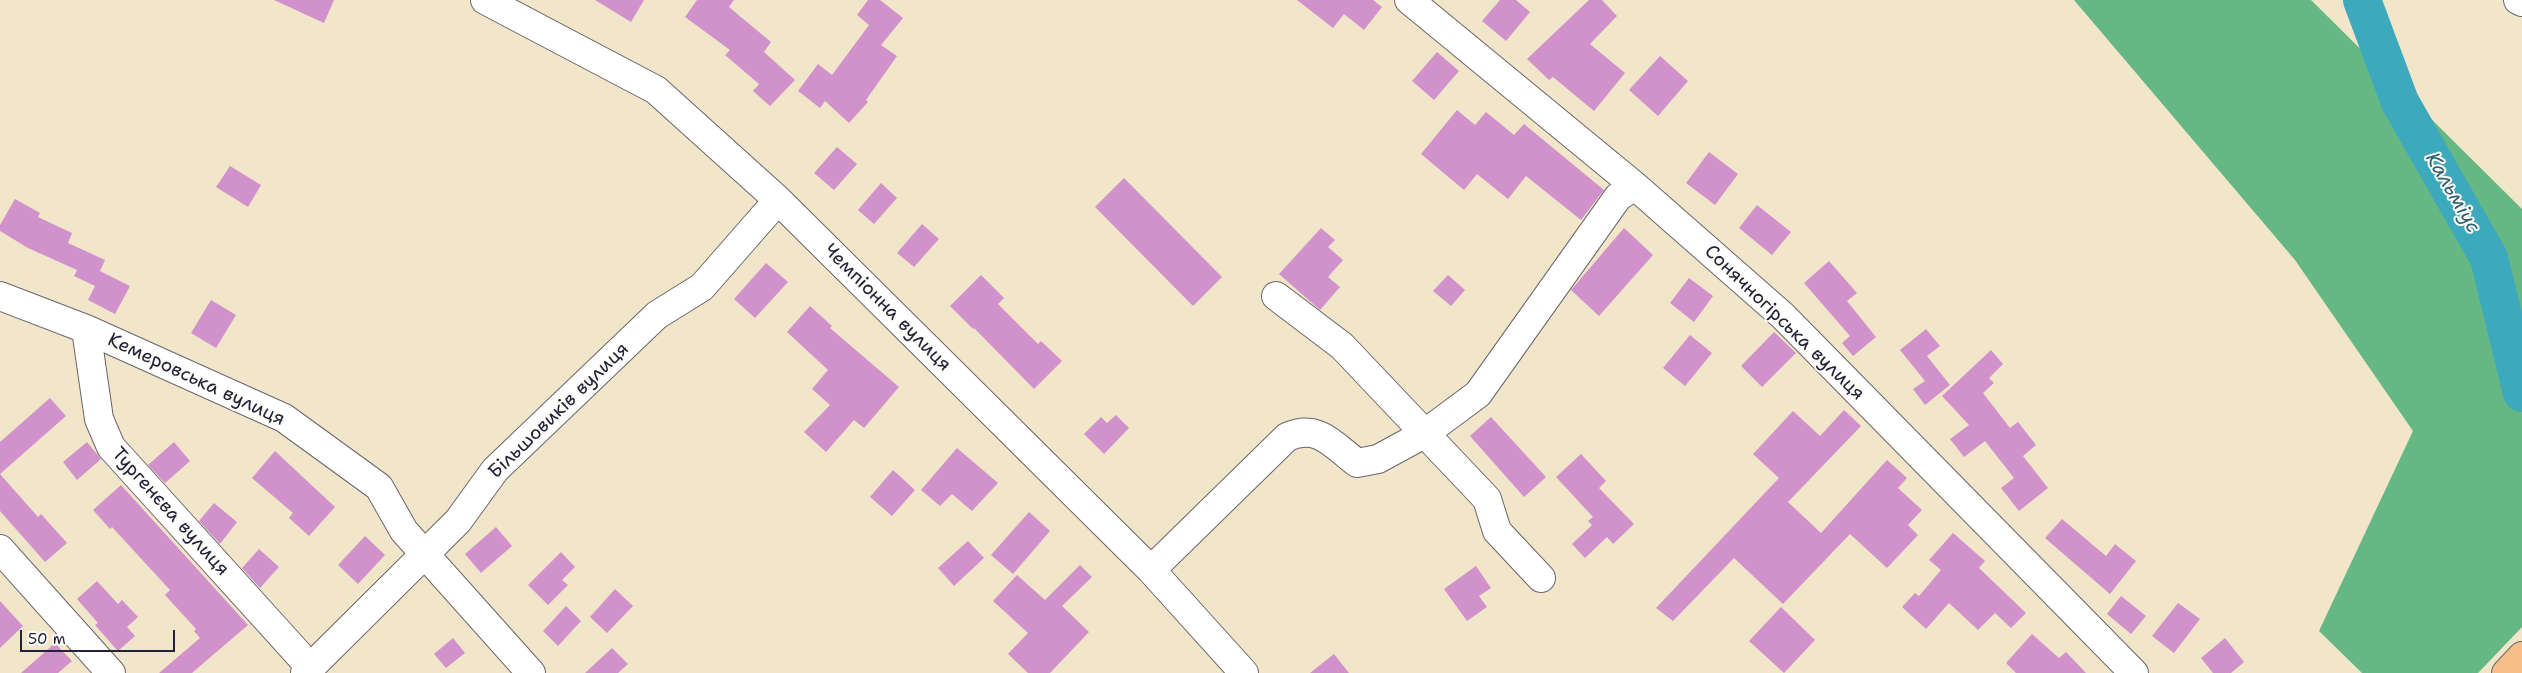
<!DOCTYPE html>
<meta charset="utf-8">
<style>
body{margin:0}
#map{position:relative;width:2522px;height:673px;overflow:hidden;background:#f1e5ca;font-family:"Shantell Sans",sans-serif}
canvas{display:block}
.scale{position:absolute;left:20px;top:630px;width:155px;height:22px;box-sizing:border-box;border:2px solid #22223b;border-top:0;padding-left:6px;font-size:15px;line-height:18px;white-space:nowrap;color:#22223b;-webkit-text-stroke:4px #fdfcf7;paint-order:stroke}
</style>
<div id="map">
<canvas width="2522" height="673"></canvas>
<div class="scale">50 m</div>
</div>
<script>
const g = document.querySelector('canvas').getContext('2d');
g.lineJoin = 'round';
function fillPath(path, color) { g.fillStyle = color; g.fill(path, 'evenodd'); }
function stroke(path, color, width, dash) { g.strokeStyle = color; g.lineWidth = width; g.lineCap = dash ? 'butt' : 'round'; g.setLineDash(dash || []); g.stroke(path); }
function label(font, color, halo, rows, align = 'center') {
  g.font = font + ' "Shantell Sans",sans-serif'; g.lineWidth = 4; g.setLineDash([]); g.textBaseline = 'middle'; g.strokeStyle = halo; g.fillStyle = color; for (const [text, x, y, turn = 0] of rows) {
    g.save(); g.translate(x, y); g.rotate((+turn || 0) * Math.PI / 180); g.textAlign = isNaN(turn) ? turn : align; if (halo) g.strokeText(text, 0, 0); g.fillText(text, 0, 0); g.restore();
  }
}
fillPath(new Path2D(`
 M2074,0h237l211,209v418l-44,46h-116l-43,-42 94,-200 -118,-171z`), '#65b784');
stroke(new Path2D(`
 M2362,0l38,102 89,156 33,135`), '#3da9bd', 38);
fillPath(new Path2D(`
 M274,0h60l-10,23z
 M595,0h49l-13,22z
 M697,0h37l-5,7 42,35 -7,10 31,28 -25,26 -17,-15 6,-7 -34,-29 5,-5 -45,-33z
 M868,0h12l23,18 -22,27 16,11 -31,44 2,2 -19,21 -24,-22 -5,7 -22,-17 20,-27 14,11 37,-50 -12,-10z
 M1297,0h76l9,7 -18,23 -20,-16 -11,14z
 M1500,0h16l14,12 -24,29 -24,-20z
 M1589,0h13l15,16 -27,28 35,29 -31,38 -41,-34 -4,3 -22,-21z
 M1437,52l22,19 -25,29 -22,-19z
 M1660,56l28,25 -30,35 -29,-26z
 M1457,110l18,15 11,-13 28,23 10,-11 80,66 -23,30 -55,-44 -18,23 -31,-25 -13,16 -43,-36z
 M837,147l20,17 -23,26 -20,-17z
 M1709,152l29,22 -23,31 -29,-22z
 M230,166l31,19 -13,22 -32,-20z
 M1124,178l98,99 -29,29 -98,-99z
 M881,183l16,15 -23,26 -16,-14z
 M15,199l25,14 -2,4 34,16 -4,10 37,17 -5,11 30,15 -15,28 -27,-14 7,-14 -21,-10 3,-6 -49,-22 -28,-17v-6z
 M1757,205l34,27 -19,23 -33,-27z
 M922,224l17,15 -25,28 -17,-14z
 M1321,228l14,12 -7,7 15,13 -15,17 12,10 -20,23 -41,-36z
 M1624,228l29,27 -54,61 -28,-26z
 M1829,261l28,32 -10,8 29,36 -23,19 -11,-13 8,-7 -46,-53z
 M766,263l22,19 -33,36 -21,-19z
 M981,275l23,23 -6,6 40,40 3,-3 21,20 -28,28 -60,-61 -1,1 -23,-23z
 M1448,275l17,15 -14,16 -18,-15z
 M1689,278l24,18 -19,26 -24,-19z
 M211,300l25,15 -20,33 -25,-15z
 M810,306l22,20 -2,2 69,59 -35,41 -10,-8 -28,32 -22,-20 26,-27 -18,-16 16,-19 -41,-38z
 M1926,329l14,17 -13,10 23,29 -25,20 -12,-16 12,-8 -25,-31z
 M1774,332l22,21 -34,34 -21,-21z
 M1690,335l22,18 -27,33 -22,-18z
 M1991,350l12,14 -14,14 5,5 -11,10 27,35 8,-6 18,23 -13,11 25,32 -29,23 -18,-23 13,-10 -29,-37 -21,16 -14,-18 19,-14 -27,-29z
 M50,398l16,18 -66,58 38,43 3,-3 26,29 -22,19 -45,-51v-69z
 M1844,410l17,16 -73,76 33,31 66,-73 20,18 -9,10 24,22 -14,15 10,10 -31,33 -37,-34 -67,70 -49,-46 -61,63 -17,-13 123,-130 -26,-24 40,-43 27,25z
 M1116,415l13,13 -25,26 -20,-20 17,-17 6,6z
 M1491,417l55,60 -22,20 -54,-61z
 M87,442l14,17 -24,21 -14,-18z
 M174,442l16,19 -25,22 -17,-18z
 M957,448l41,35 -26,28 -20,-17 -12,12 -19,-16z
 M275,451l60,56 -26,29 -20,-18 4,-5 -41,-35z
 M1581,454l25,27 -7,7 35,36 -21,20 -6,-7 -22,21 -13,-14 20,-19 -4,-4 5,-4 -37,-40z
 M893,470l22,20 -23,26 -22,-19z
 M121,485l127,140 -56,48h-33l41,-35 -6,-7 2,-2 -31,-34 5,-5 -58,-63 -2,2 -17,-19z
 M214,503l23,19 -17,22 -21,-23z
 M1029,512l21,19 -37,43 -22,-19z
 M2062,519l44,37 9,-12 21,17 -26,33 -65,-56z
 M496,527l16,19 -31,27 -16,-19z
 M1953,533l32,28 -6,7 47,45 -15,15 -16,-15 -17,17 -29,-27 -23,26 -24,-22 13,-14 4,3 22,-26 -12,-10z
 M365,536l20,19 -27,29 -20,-19z
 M968,541l16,17 -30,28 -16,-18z
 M259,549l20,18 -19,21 -18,-20z
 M561,552l14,15 -13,13 6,5 -20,20 -20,-20z
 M1080,565l12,12 -30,29 27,26 -39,41h-22l-20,-19 20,-21 -35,-32 24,-26 28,25z
 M1476,566l15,22 -12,8 8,11 -20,14 -23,-32z
 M97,581l21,23 4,-4 16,17 -11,10 8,9 -17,15 -23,-26 3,-2 -21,-24z
 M615,589l18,17 -26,27 -17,-16z
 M2121,596l25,20 -15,18 -24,-20z
 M0,601l23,25 -23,22z
 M2178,603l22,16 -26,34 -22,-17z
 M566,606l15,15 -23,25 -15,-15z
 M1781,607l34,33 -31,33 -35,-32z
 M2032,634l27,24 7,-6 20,21h-70l-10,-10z
 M453,638l12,15 -19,15 -12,-14z
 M2225,638l19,24 -13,11h-18l-12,-15z
 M55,643l17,18 -14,12h-37z
 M612,648l16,16 -10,9h-33z
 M1334,654l15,19h-39z`), '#d192cc');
const minor = new Path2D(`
 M485,0l171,90 122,110 373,370 93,103
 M1409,0l226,186 148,130 351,357
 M2518,0l4,2
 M0,296l86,33 198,89 95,69 25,44 127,142
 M1276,296l66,50 145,153 10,32 44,47
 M86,329l13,90 12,28 200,221
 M0,549l111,124
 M1151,570l136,-133c31,-14 46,8 70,26l21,-4 46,-25 54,-40 140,-197 17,-11
 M305,673l153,-152 37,-51 162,-155 45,-28 76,-87`);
const major = new Path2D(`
 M2506,673l16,-17`);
stroke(minor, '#6a666d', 30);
stroke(major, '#6a666d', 30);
stroke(minor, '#fff', 28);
stroke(major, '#f7be88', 28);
label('19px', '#22223b', '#fdfcf7', [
 ["Чемпіонна вулиця",887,308,45],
 ["Сонячногірська вулиця",1784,323,44],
 ["Кемеровська вулиця",196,380,25],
 ["Більшовиків вулиця",559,411,-44],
 ["Тургенєва вулиця",170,512,48]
]);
label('italic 20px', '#2e5f76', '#fdfcf7', [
 ["Кальміус",2452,193,60]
]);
</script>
